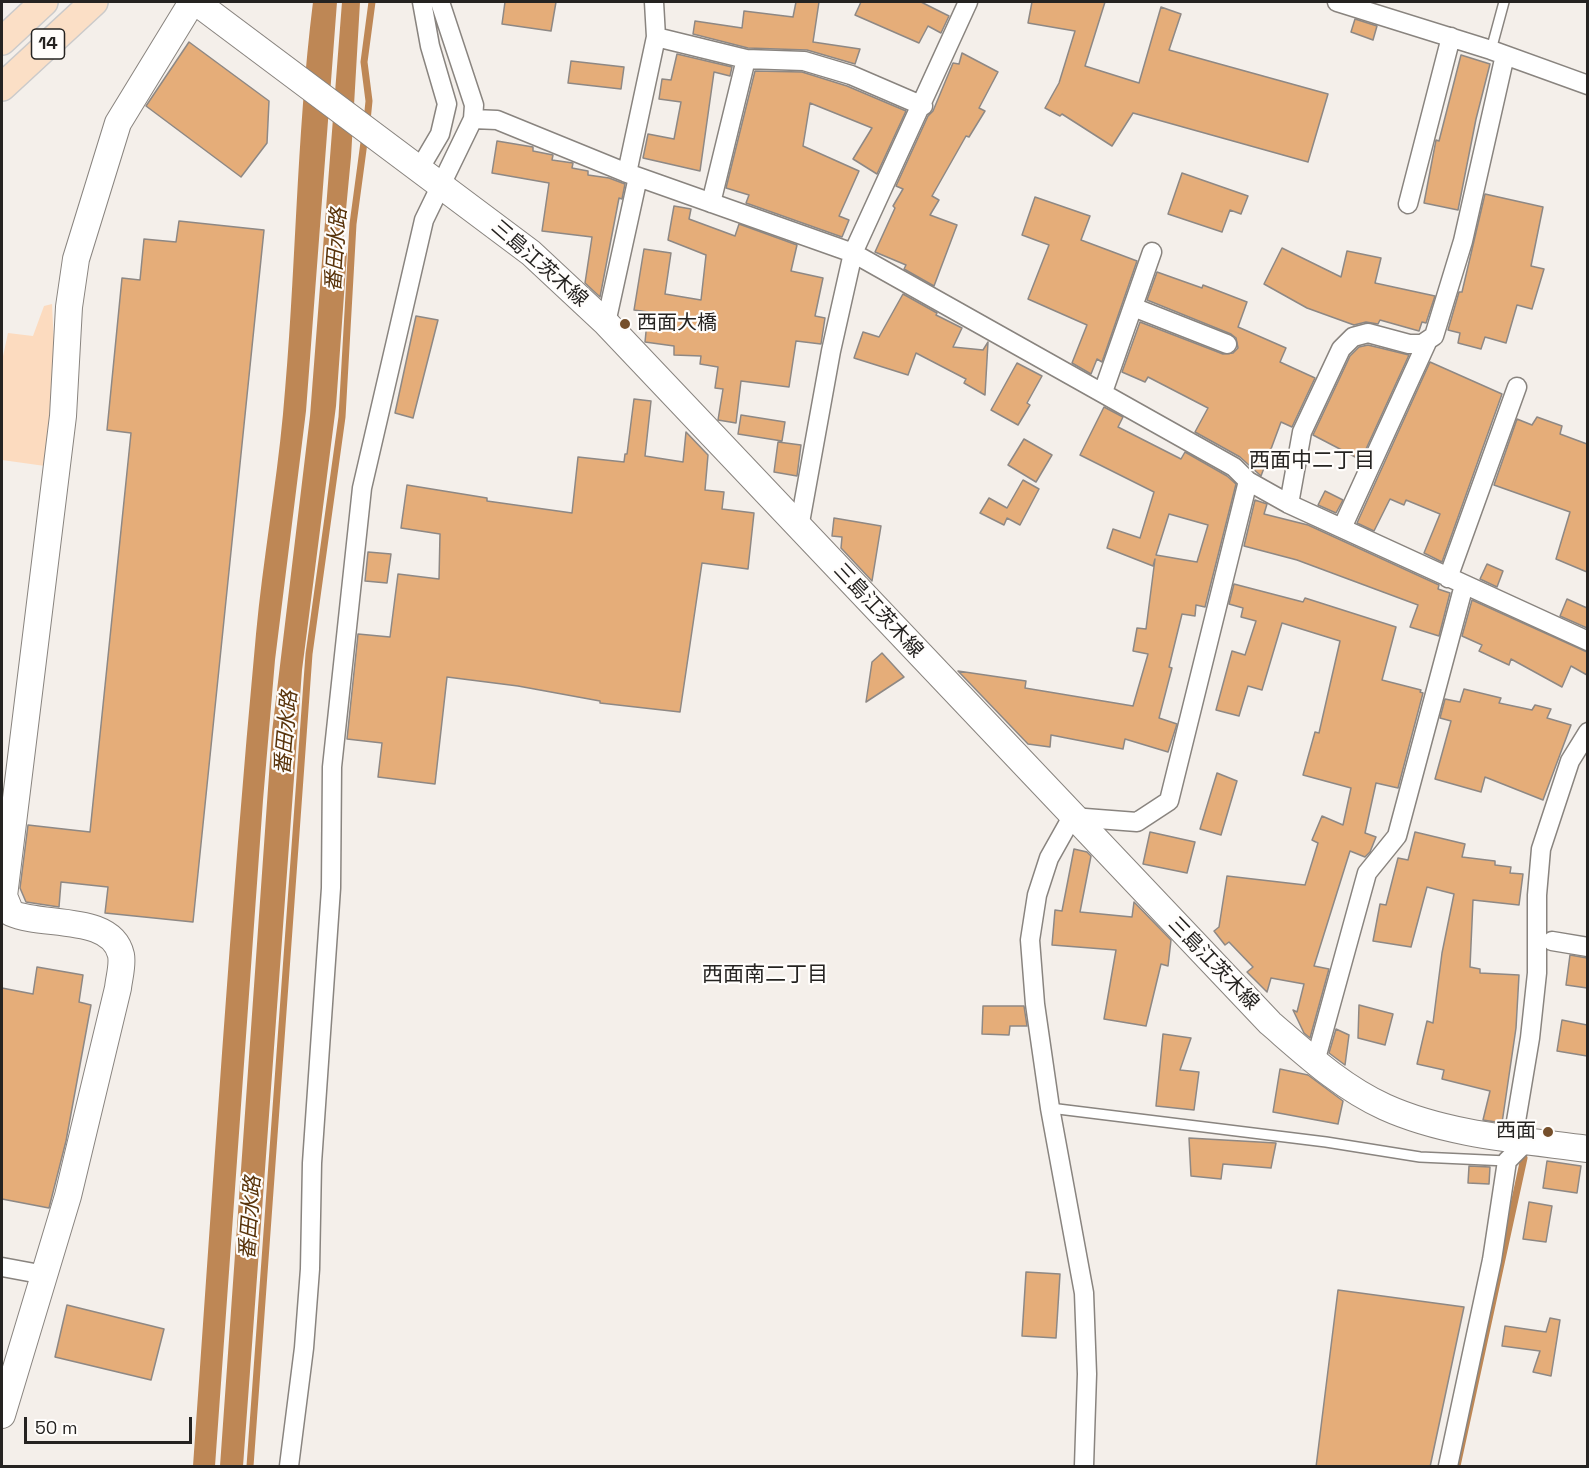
<!DOCTYPE html>
<meta charset="utf-8">
<style>
body{margin:0}
#map{position:relative;width:1589px;height:1468px;overflow:hidden;background:#f4efea;font-family:"Space Grotesk",sans-serif}
canvas{display:block}
.frame{position:absolute;inset:0;border:3px solid #252321;pointer-events:none}
.scale{position:absolute;left:24px;top:1417px;width:168px;height:27px;box-sizing:border-box;border:3px solid #252321;border-top:0;padding-left:8px;font-size:18px;line-height:21px;white-space:nowrap;color:#252321;-webkit-text-stroke:4px #fffdfb;paint-order:stroke}
</style>
<div id="map">
<canvas width="1589" height="1468"></canvas>
<div class="frame"></div>
<div class="scale">50 m</div>
</div>
<script>
const g = document.querySelector('canvas').getContext('2d');
g.lineJoin = 'round';
function fillPath(path, color) { g.fillStyle = color; g.fill(path, 'evenodd'); }
function stroke(path, color, width, dash) { g.strokeStyle = color; g.lineWidth = width; g.lineCap = dash ? 'butt' : 'round'; g.setLineDash(dash || []); g.stroke(path); }
function label(font, color, halo, rows, align = 'center') {
  g.font = font + ' "Space Grotesk","Noto Sans JP",sans-serif'; g.lineWidth = 4.5; g.setLineDash([]); g.textBaseline = 'middle'; g.strokeStyle = halo; g.fillStyle = color; for (const [text, x, y, turn = 0] of rows) {
    g.save(); g.translate(x, y); g.rotate((+turn || 0) * Math.PI / 180); g.textAlign = isNaN(turn) ? turn : align; if (halo) g.strokeText(text, 0, 0); g.fillText(text, 0, 0); g.restore();
  }
}
fillPath(new Path2D(`
 M52,304l3,62 -10,100 -43,-6v-99l6,-28 25,3 11,-30z`), '#fcdbbf');
fillPath(new Path2D(`
 M313,2h24l-31,409 -31,249 -12,140 -48,666h-22c20,-277 37,-555 63,-832 7,-74 20,-146 27,-220 13,-137 13,-276 30,-412z
 M342,2h18l-9,155 -9,95 5,1 -11,153 -34,264 -59,796h-23l52,-734 38,-316z`), '#be8755');
stroke(new Path2D(`
 M367,121l2,-20 -5,-39 8,-60
 M250,1466l59,-812 33,-237 11,-193 12,-89
 M1457,1466l67,-308`), '#be8755', 7);
const building = new Path2D(`
 M505,2h51l-5,29 -49,-7z
 M796,2h23l-6,40 47,7 -5,15 -48,-14 -59,-2 -55,-14 2,-13 47,7 2,-17 49,6z
 M861,2h60l28,14 -8,17 -13,-7 -9,17 -64,-28z
 M1032,2h73l-20,64 54,17 22,-76 20,7 -12,36 159,44 -20,68 -175,-49 -21,33 -50,-32 -2,2 -15,-8 14,-25 16,-52 -47,-8z
 M1355,19l22,7 -4,14 -22,-8z
 M189,42l80,59 -2,42 -26,34 -95,-71z
 M962,53l36,19 -19,36 6,3 -16,26 -3,-1 -34,60 7,4 -9,15 27,10 -23,61 -30,-17 2,-4 -31,-13 20,-44 -2,-2 10,-17 -7,-3 32,-70 5,-5 20,-48 6,1z
 M677,54l55,13 -2,9 -16,-4 -14,99 -57,-13 5,-24 26,5 7,-37 -22,-3 3,-20 9,1z
 M1461,55l29,9 -14,55 -18,91 -34,-7 12,-63 3,1z
 M571,61l53,6 -3,22 -53,-6z
 M755,71l47,1 45,14 59,25 -29,63 -24,-15 19,-31 -62,-25 -7,43 56,25 -20,45 10,4 -7,17 -96,-34 3,-8 -23,-7z
 M497,141l36,6v4l20,4 -1,5 21,3 -1,5 16,3v4l21,3 16,6 -3,15 -3,-1 -19,99 -15,-14 7,-46 -50,-6 7,-48 -57,-10z
 M1182,173l66,23 -7,18 -11,-4 -8,22 -54,-18z
 M1485,194l58,13 -12,59 13,3 -12,40 -15,-4 -11,38 -21,-6 -4,12 -23,-6 2,-10 -12,-3 11,-38h3z
 M1035,197l55,19 -9,24 56,21 -35,101 -5,-3 -6,15 -19,-11 15,-38 -59,-26 21,-54 -27,-10z
 M674,206l17,3 -2,10 46,17 4,-12 58,21 -6,26 32,7 -8,38 10,2 -4,26 -25,-3 -7,46 -48,-6 -5,42 -18,-3 5,-31 -8,-1 3,-21 -18,-3 1,-8 -27,-1v-9l-29,-4 3,-30 -14,-2 10,-61 27,4 -6,41 36,6 5,-45 -38,-15z
 M179,221l85,9 -71,692 -88,-9 3,-26 -47,-5 -2,25 -33,-5 -6,-14 8,-63 62,7 41,-399 -24,-3 15,-152 18,2 4,-41 32,3z
 M1282,248l59,29 6,-26 34,7 -6,25 60,13 -9,27 -4,-1 -3,9 -39,-11 -2,4 -12,-2 -12,3 -47,-17 -43,-24z
 M1157,272l45,16 1,-3 44,17 -9,25 48,21 -6,14 35,16 -23,49 -11,-5 -20,54 -21,-19 -45,-25 13,-24 -60,-31 -3,5 -23,-10 18,-50 83,32 10,-1 5,-5 -2,-10 -5,-4 -84,-34z
 M903,294l34,19 -1,2 26,13 -9,19 30,3 5,-8 -3,53 -21,-12 2,-4 -50,-26 -8,22 -54,-17 9,-26 16,5z
 M416,316l22,4 -25,98 -18,-5z
 M1368,345l41,10 -48,105 -48,-25 37,-79 9,-9z
 M1430,362l72,32 -60,168 -18,-9 16,-39 -34,-14 -2,5 -14,-6 -16,32 -17,-8z
 M1017,363l25,13 -15,27 3,2 -12,20 -27,-15z
 M634,399l17,2 -6,55 38,6 3,-30 22,23 -3,35 19,2 -2,17 32,4 -6,56 -46,-6 -22,149 -80,-9v-2l-82,-15 -71,-9 -12,107 -57,-7 4,-34 -35,-4 11,-105 32,3 8,-63 41,5 1,-45 -39,-6 6,-43 80,13v3l85,12 6,-56 46,5 1,-8h2z
 M1104,407l19,10 -5,10 63,32 4,-7 42,24 9,8 -31,123 -9,-2 -1,11 -13,-2 -13,53 3,1 -13,50 18,6 -9,28 -43,-13 -2,10 -72,-14 -1,12 -22,-3 -70,-73 68,10 -1,7 108,18 15,-52 -15,-3 4,-23 9,1 9,-70 -2,7 -46,-18 6,-19 27,9 14,-46 -74,-37zM1169,514l39,11 -11,37 -41,-7z
 M741,415l44,7 -3,19 -44,-7z
 M1537,417l25,9 -2,8 27,10v128l-31,-13 14,-47 -76,-27 23,-66 15,6z
 M1024,439l28,16 -16,27 -28,-17z
 M778,442l23,3 -4,31 -23,-4z
 M1023,480l16,9 -19,36 -13,-7 -3,7 -24,-12 9,-15 18,10z
 M1325,491l18,9 -7,13 -18,-8z
 M1255,500l12,4 -3,10 44,11 131,60 -1,4 12,4 -11,43 -29,-9 8,-22 -121,-45 -53,-14z
 M834,518l47,8 -9,55 -31,-33 1,-11 -10,-1z
 M368,552l23,2 -4,29 -22,-2z
 M1487,564l16,7 -6,16 -17,-8z
 M1234,584l69,18 2,-4 91,29 -14,53 39,10 -1,2 3,1 -25,95 -22,-5 -11,50 11,4 -6,15 -5,5 -15,-6 -36,115 15,3 -19,69 -6,-5 -11,-23 4,2 7,-28 -33,-6 -4,14 -20,-20 6,-5 -24,-25 -4,3 -11,-14 5,-4 8,-51 78,9 13,-42 -6,-3 10,-24 21,9 8,-37 -48,-13 12,-43 4,1 21,-92 -58,-18 -20,67 -14,-4 -9,30 -23,-6 16,-59 13,4 11,-34 -15,-4 2,-9 -14,-4z
 M1567,599l20,9v20l-27,-12z
 M1472,600l115,52v23l-16,-9 -9,21 -51,-28 -2,6 -30,-14 3,-6 -20,-9z
 M882,653l22,24 -38,25 6,-40z
 M1464,689l37,9 -2,5 33,7 3,-5 16,4 -4,9 24,7 -28,75 -58,-23 -4,15 -46,-13 16,-58 -11,-3 5,-19 15,3z
 M1217,773l20,8 -16,54 -21,-6z
 M1150,832l45,10 -8,31 -44,-9z
 M1415,832l50,12 -3,13 33,4v4l16,2 -1,6 13,1 -4,31 -46,-5 -3,67 10,2v4l39,2 -3,53 -14,95 -19,-3 7,-29 -48,-12 2,-9 -27,-6 10,-43 6,2 9,-70 12,-59 -27,-7 -16,60 -38,-6 7,-37 6,1 12,-47 10,2z
 M1074,849l13,3 4,4 -11,56 52,5 2,-15 37,38 -3,26 -7,-2 -15,62 -42,-7 12,-69 -64,-5 3,-35 7,1z
 M1570,955l17,3v30l-21,-3z
 M37,967l46,8 -4,27 12,3 -25,136 -17,67 -47,-9v-211l31,6z
 M1359,1005l34,9 -8,31 -27,-7z
 M983,1006h41l3,20h-17l-1,9 -27,-1z
 M1562,1020l25,5v31l-30,-5z
 M1336,1029l13,6 -4,30 -16,-12z
 M1163,1034l28,4 -11,32 19,2 -5,38 -38,-4z
 M1280,1069l28,6 35,26 -5,23 -65,-12z
 M1189,1138l87,5 -5,25 -48,-4 -2,15 -30,-3z
 M1547,1161l34,5 -4,27 -34,-5z
 M1469,1166l21,1 -1,17 -21,-1z
 M1529,1202l23,4 -6,36 -23,-3z
 M1026,1272l34,2 -4,64 -34,-2z
 M1338,1290l126,17 -34,160h-114z
 M67,1305l97,24 -13,51 -96,-23z
 M1550,1318l10,2 -9,56 -18,-4 7,-21 -38,-5 3,-20 41,6z`);
fillPath(building, '#e5ad79');
stroke(building, '#8e8884', 1.5);
const lane = new Path2D(`
 M1491,50l13,-48
 M1050,1108l276,34 94,15 87,4`);
const street = new Path2D(`
 M1337,2l154,48 97,35
 M656,37l90,22 58,2 47,14 72,31
 M473,119l24,1 130,53 226,80 381,214 14,14 41,23 299,137
 M420,168l20,-34 7,-30 -17,-58 -8,-44
 M627,173l29,-136 -2,-35
 M711,203l35,-144
 M1408,204l43,-167
 M1133,307l94,37
 M606,323l32,-146
 M1103,392l49,-140
 M1289,504l13,-72 39,-83 12,-12 15,-4 41,11h13l12,-8 29,-95 42,-186
 M799,528l32,-177 22,-98 115,-251
 M1342,528l86,-188
 M1448,578l69,-191
 M1552,941l36,6
 M1315,1062l52,-189 30,-37 67,-251
 M1513,1139l17,-101 7,-65v-78l4,-46 29,-88 18,-29
 M2,1267l43,8
 M289,1466l15,-118 6,-79 2,-106 19,-275 1,-121 30,-279 62,-268 49,-101 1,-14 -34,-103
 M1084,1466l3,-92 -3,-81 -34,-185 -15,-104 -5,-64 7,-45 12,-37 23,-41 65,5 32,-21 79,-320
 M1448,1466l44,-206 15,-99 20,-20`);
const secondary = new Path2D(`
 M196,2l335,251 75,70 664,700c36,31 71,64 115,84 62,28 136,33 203,42
 M2,1415l66,-219 50,-208c1,-10 5,-23 3,-33 -9,-41 -79,-28 -110,-42l-7,-17 59,-480 6,-109 7,-48 42,-136 74,-121`);
const primary = new Path2D(`
 M2,41l42,-39
 M2,87l92,-85`);
stroke(lane, '#89847f', 12);
stroke(street, '#89847f', 21);
stroke(secondary, '#89847f', 28);
stroke(primary, '#cbcaca', 30);
stroke(lane, '#fff', 9);
stroke(street, '#fff', 18);
stroke(secondary, '#fff', 26);
stroke(primary, '#fbdfc6', 27);
for (const [x, y, r, color] of [
 [625,324,6,"#754f2b"],
 [1548,1132,6,"#754f2b"]
]) { const dot = new Path2D(); dot.arc(x, y, r, 0, 2 * Math.PI); g.fillStyle = color; g.fill(dot); stroke(dot, '#fffdfb', 2); }
for (const [x, y, w] of [
 [48,44,33]
]) { const box = new Path2D(); box.roundRect(x - w / 2, y - 15, w, 30, 4.5); g.fillStyle = '#fffdfb'; g.fill(box); stroke(box, '#252321', 1.5); }
label('bold 18px', '#252321', null, [
 ["14",48,44]
]);
label('20px', '#252321', '#fffdfb', [
 ["三島江茨木線",539,264,41],
 ["三島江茨木線",878,611,47],
 ["三島江茨木線",1213,964,46]
]);
label('20px', '#252321', '#fffdfb', [
 ["西面大橋",637,324],
 ["西面",1536,1132,"right"]
], 'left');
label('italic 21px', '#58330a', '#fffdfb', [
 ["番田水路",337,250,-86],
 ["番田水路",287,733,-85],
 ["番田水路",251,1218,-86]
]);
label('21px', '#252321', '#fffdfb', [
 ["西面中二丁目",1312,461],
 ["西面南二丁目",765,975]
]);
</script>
